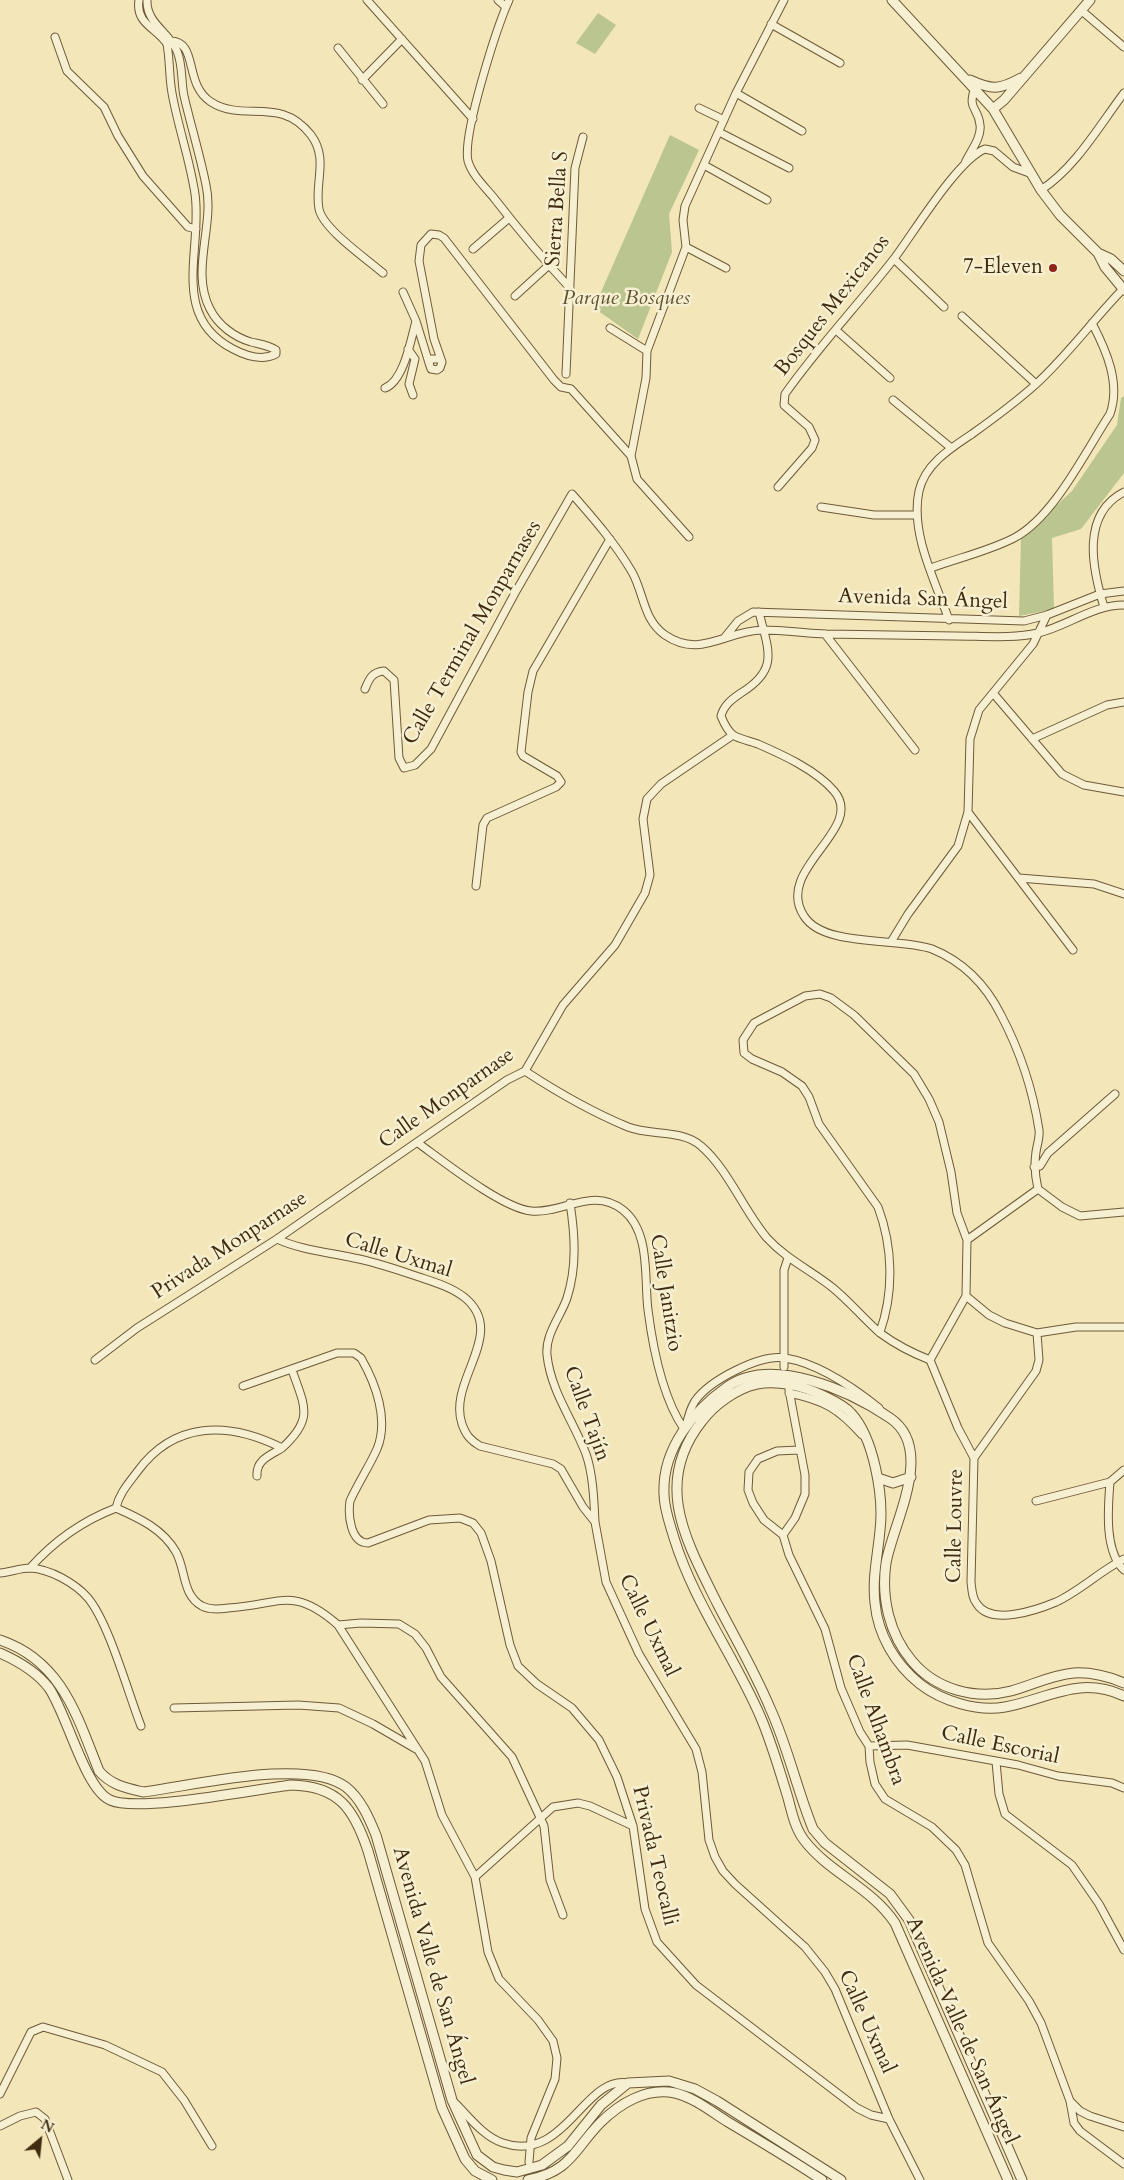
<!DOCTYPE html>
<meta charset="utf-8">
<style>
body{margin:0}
#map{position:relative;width:1124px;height:2180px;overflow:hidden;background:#f3e6b8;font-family:Cardo,serif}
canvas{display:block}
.north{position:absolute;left:15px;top:2115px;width:50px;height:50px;-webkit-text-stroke:4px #f7efd1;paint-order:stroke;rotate:28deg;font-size:14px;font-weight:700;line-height:20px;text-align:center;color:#3f2b0f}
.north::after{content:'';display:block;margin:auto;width:18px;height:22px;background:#3f2b0f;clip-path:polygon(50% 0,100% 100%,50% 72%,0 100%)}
</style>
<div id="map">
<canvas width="1124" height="2180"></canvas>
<div class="north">N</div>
</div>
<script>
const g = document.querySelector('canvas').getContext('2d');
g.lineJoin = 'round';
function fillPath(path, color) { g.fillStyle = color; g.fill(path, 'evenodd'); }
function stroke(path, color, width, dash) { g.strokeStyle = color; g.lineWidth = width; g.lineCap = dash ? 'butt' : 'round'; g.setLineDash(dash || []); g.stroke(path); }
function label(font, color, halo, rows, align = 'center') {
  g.font = font + ' Cardo,serif'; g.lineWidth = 5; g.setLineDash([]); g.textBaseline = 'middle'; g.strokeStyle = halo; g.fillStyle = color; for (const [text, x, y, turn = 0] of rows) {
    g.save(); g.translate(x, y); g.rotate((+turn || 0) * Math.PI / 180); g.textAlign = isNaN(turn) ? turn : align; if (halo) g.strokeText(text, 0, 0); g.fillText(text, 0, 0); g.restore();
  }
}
fillPath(new Path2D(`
 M598,13l18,12 -21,29 -19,-11z
 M670,135l29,15 -30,64 3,38 -34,87 -44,-31z
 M1124,396v77l-43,56 -29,9 2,71 -35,7 2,-78 51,-47 45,-66 4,-27z`), '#bac58f');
const minor = new Path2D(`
 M139,0c-4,24 18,28 28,44 3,16 2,33 5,49 6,34 18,67 23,101 8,55 -26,122 38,155 13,7 29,12 43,5v-4c-8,-5 -17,-6 -25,-8 -17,-5 -33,-17 -41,-33 -20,-38 5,-84 -4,-124 -6,-30 -15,-59 -22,-89 -3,-14 -1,-31 -7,-45 -8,-19 -31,-28 -30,-51
 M367,0l106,119
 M498,0l8,7
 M509,0c-12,27 -47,135 -41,161 4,14 17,26 26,37 24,31 49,61 76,90
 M1082,11l42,36
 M771,24l69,39
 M55,37l12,34 37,36 14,29 25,40 45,51 8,2
 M170,41c29,0 13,43 41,61 33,21 69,-7 100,33 18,24 3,48 8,74 4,20 48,50 64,64
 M338,48l45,56
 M362,80l40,-41
 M736,93l66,38
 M699,108l25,12
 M719,132l70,36
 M965,163c5,-11 17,-26 15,-38 -2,-19 -13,-14 -5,-38
 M704,165l63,35
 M1041,190c35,-23 58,-64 83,-97
 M686,247l40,21
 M473,249l36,-31
 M894,259l50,48
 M403,292l13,29 13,42
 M515,296l34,-31
 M962,316l74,68
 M610,328l37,23
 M836,330l54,48
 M408,349l7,10 -6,25 4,11
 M439,359h-8l-2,4 2,6 6,1 3,-2 2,-6 -8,-23 -15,-78 2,-16 10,-11 8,1 5,3 110,142 7,7 10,2 60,67 6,23 52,58
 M566,374l9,-206 8,-31
 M385,388c19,-7 26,-49 31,-67
 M893,400l57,47
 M631,456l15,-78 1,-27 39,-104 -3,-27 2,-14 51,-113 48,-93
 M778,487l34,-39 3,-8 -6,-13 -25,-22 1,-11c33,-47 73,-89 108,-134 20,-26 64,-100 92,-111l9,2 19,16 19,7
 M821,507l53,8h42
 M931,568c27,-10 58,-17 83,-30 40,-21 71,-86 96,-124 11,-31 -4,-64 -18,-91
 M1104,607c-12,-39 -23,-93 20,-115
 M759,612c9,38 21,57 -18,81 -9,6 -17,12 -20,23 2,5 7,15 12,19 6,4 17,6 25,9 25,11 58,26 76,47 33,38 -61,78 -30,125 20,32 95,21 128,33 32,13 54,36 69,66 18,34 32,76 38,115 1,7 -2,15 -3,22 -2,13 -1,24 2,37l24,18 18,9 44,-4
 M949,620c-14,-39 -39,-87 -30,-129 6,-27 32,-43 53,-57 21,-15 44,-32 63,-49 32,-29 58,-65 88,-96
 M825,634l90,116
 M725,637l13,-16 15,-9 271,9 23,-6 53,-21 24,-3
 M365,689c4,-10 7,-17 19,-18l10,9 5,78 5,10 11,-3 16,-16 84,-156 57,-99c22,25 43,49 60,78 12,21 11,48 33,63 35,24 60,-4 97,-5 21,0 43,3 64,4 43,1 86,1 129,2 27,0 57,3 83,-3 30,-7 54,-28 86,-28
 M993,693l69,81 22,11 40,7
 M1032,739l75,-34 17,-3
 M968,812l105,138
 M1019,878l75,6 30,10
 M476,886l7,-61 4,-7 69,-31 5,-5 -4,-6 -34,-20 -2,-4 7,-60 5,-21 77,-132
 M891,942l17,-28 50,-68 10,-34 2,-73 9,-29 54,-66 14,-29
 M525,1071c32,21 67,41 103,56 23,9 54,2 73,19 27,23 43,65 66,92 19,21 45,33 66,50 17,14 31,31 47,45 15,11 32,20 50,27
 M418,1143c25,18 84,65 113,68 32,3 62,-25 92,-1 28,22 21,69 25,100 5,39 14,87 36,119
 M1034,1167l6,-1 8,-13 67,-59
 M570,1203c5,32 7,64 -3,95 -6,18 -22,36 -20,57 4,37 26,65 39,99 7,20 8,46 9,68
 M277,1239c24,11 50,13 77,19 22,4 44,12 65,19 15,5 32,10 45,20 45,36 -17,83 -2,127 4,11 8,16 18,22l73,18 8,5 22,38 12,15 11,60 33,72 57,95 6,23 7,68 6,17 8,14 12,13 70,63 20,25 10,17 54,130 31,61
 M967,1240l71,-51
 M966,1296l23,19 16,8 32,10 39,-6h48
 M880,1332c14,-40 13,-85 -2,-125l-59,-83 -10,-27 -7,-11 -20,-14 -30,-13 -8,-6 -1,-13 11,-17 51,-27 15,-2 11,4 23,17 60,59 15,25 10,23 12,50 6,41 10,27 -1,56 -36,64 28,68 16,30 -3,124c1,8 1,16 6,22 14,22 60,6 79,-2 24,-11 44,-31 68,-43
 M95,1360l42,-32 140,-89 230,-159 18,-9 38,-66 52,-60 30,-52 5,-18 -7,-56 4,-20 14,-15 72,-49
 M784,1367v-97l4,-12
 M243,1386l94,-33h17l7,5c15,26 28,62 16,91 -8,18 -19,34 -27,52 -2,13 0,42 18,42l61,-23 31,-2 13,5 8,10 10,28 19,84 8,21 19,18 35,24 27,32 18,37 16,49 12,83 12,33 39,43 161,123 14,7 18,4
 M789,1393c35,7 50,16 73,42
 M686,1426c2,-9 4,-17 9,-25 15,-21 65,-47 90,-43 32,5 69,30 94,50
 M799,1450l-22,1 -19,8 -9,13 -1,18 5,13 11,17 19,15 6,20 36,74 16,59 19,44 9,14 1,16 5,22 10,15 47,28 24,23 9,15 23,78 41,58 12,22 29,78 10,10 10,5 34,11
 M974,1458l62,-87 3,-11 -2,-27
 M1124,1470l-14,12c-2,26 -6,69 14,88
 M257,1476c-1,-16 12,-20 25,-28
 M1036,1501l74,-19
 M116,1508c23,10 47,21 60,44 10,18 6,43 26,54 8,4 17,3 26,2 52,-3 64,-23 110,17l87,136 17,54 33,62 13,75 11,27 39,41 15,21 4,17 -2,21 -24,59 -2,24
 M783,1535l12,-17 10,-24v-19l-16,-85
 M30,1568c24,-27 52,-47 86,-60 3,-14 12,-24 21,-36 37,-51 91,-51 145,-24 32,-29 23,-41 10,-78
 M0,1573c10,-1 21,-5 30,-5 20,1 45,15 58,30 21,25 40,95 53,128
 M338,1625l23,-2 38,1 16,10 11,14 15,29 71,80 32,69 6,54 13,35
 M174,1708l124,-3 41,3 34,16 43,25
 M869,1746l38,-1 111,20 40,11 54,7 12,5
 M996,1762l3,32 6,20 67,51 27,39 25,46
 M475,1877l78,-70 25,-4 12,3 43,20
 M0,2094l31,-62 12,-5 62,18 57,27 22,28 28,46
 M1070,2101l4,22 6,8 44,33
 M456,2104c13,13 28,33 47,39 62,21 81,-68 125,-60
 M0,2126l20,-10 16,-4 9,7 23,61`);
const tertiary = new Path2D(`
 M892,0l101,109 48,81 19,25 38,38 13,6 13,12
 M970,80c22,10 29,10 51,-2
 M993,109l11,-9 86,-100
 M1098,253l7,14 19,23
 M878,1478l15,5 18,-6
 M0,1640c62,21 77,76 99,131 12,14 27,17 44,21 49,-6 164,-35 203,-5 15,12 23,31 30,48l76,265 25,55 16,12 11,3 13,2 25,-7 26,-19 33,-41 27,-22 41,-2 26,8 22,12 124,79
 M0,1653c18,8 37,19 49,35 18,26 36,101 61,112 27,13 147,-11 181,-15 48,1 63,24 77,66l74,257 23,51 10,12 17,9
 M528,2180c43,-9 45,-29 72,-57 19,-19 46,-36 75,-30 18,4 37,19 53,29 32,19 64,38 94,58
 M1008,2180l-113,-257c-24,-36 -66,-50 -91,-83 -9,-12 -12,-27 -16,-42 -8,-26 -16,-54 -27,-80 -26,-61 -67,-115 -87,-180 -4,-14 -10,-29 -10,-44 -2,-45 29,-83 63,-107 45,-32 123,4 163,31 46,31 3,105 -4,145 -5,34 3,71 26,98 24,29 64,39 99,30 22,-6 40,-16 63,-18 18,-1 33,3 50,10
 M1022,2180l-113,-260 -19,-26 -65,-51 -12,-14c-16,-39 -25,-82 -43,-121 -15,-36 -35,-70 -53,-105 -30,-61 -65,-119 -15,-182 12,-16 35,-33 55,-37 21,-4 46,2 65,11 10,5 22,10 29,18 23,25 33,84 29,117 -2,24 -8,48 -5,73 3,32 20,61 45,81 22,17 57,28 85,23 43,-8 74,-32 119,-11`);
stroke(minor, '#6c5a39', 9);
stroke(tertiary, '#6c5a39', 11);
stroke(minor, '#f7efd1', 7);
stroke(tertiary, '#f7efd1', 9);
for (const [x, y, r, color] of [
 [1053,268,5,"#8f2418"]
]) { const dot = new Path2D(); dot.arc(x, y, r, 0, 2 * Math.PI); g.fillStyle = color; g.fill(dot); stroke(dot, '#f7efd1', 2); }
label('21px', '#3f2b0f', '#f7efd1', [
 ["Sierra Bella S",558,209,-86],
 ["Bosques Mexicanos",833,306,-52],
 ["Avenida San Ángel",923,600,2],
 ["Calle Terminal Monparnases",473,633,-60],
 ["Calle Monparnase",447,1099,-35],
 ["Privada Monparnase",230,1246,-33],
 ["Calle Uxmal",398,1256,17],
 ["Calle Janitzio",665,1293,81],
 ["Calle Tajín",586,1414,70],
 ["Calle Louvre",956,1526,-89],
 ["Calle Uxmal",648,1626,64],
 ["Calle Alhambra",875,1720,70],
 ["Calle Escorial",1000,1746,12],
 ["Privada Teocalli",654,1856,77],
 ["Avenida Valle de San Ángel",432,1966,74],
 ["Calle Uxmal",866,2022,66],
 ["Avenida Valle de San Ángel",961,2031,66]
]);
label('21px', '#3f2b0f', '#f7efd1', [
 ["7-Eleven",1043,268]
], 'right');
label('italic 21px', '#5e522f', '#f7efd1', [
 ["Parque Bosques",626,299]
]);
</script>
